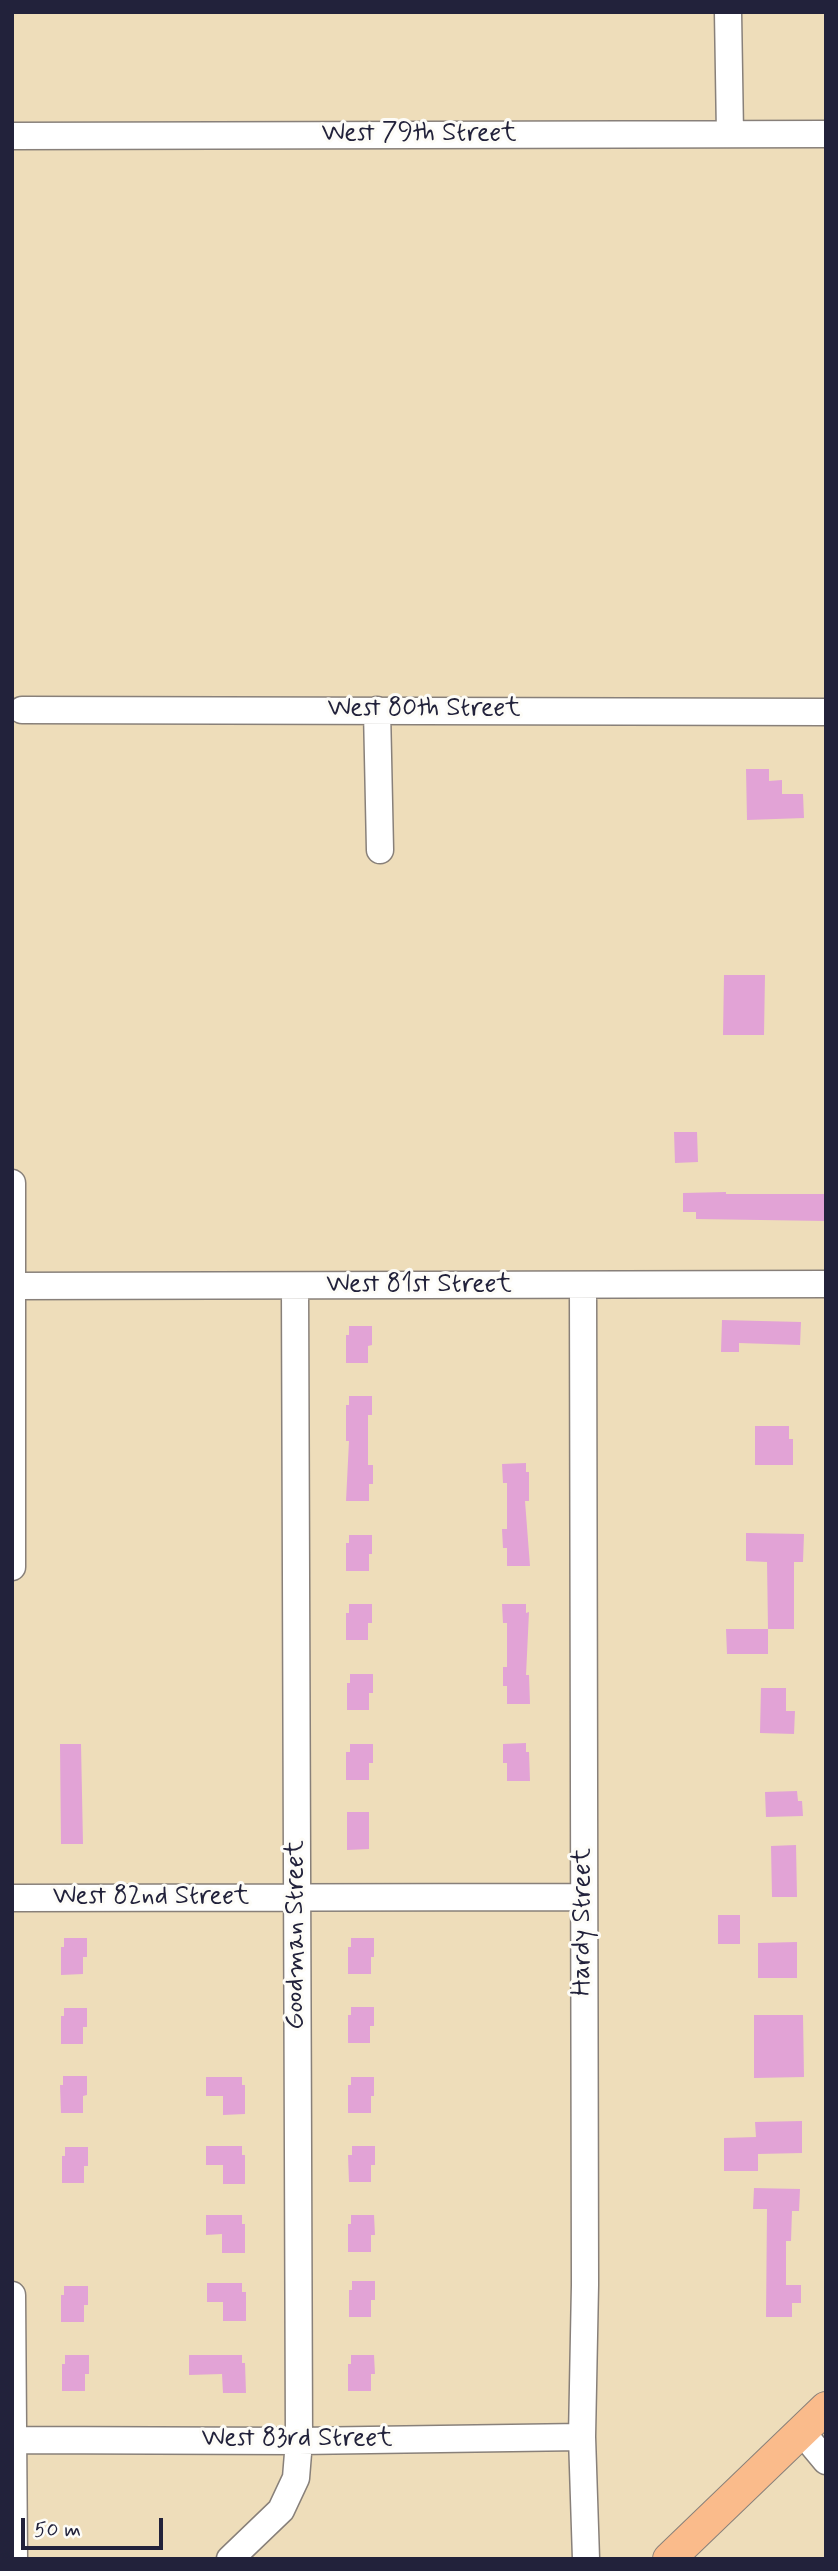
<!DOCTYPE html>
<style>
body{margin:0}
#map{position:relative;width:838px;height:2571px;overflow:hidden;background:#eeddba;font-family:Mynerve,sans-serif}
canvas{display:block}
.frame{position:absolute;inset:0;border:14px solid #22223b;pointer-events:none}
.scale{position:absolute;left:21px;top:2518px;width:142px;height:32px;box-sizing:border-box;border:4px solid #22223b;border-top:0;padding-left:9px;font-size:21px;line-height:24px;white-space:nowrap;color:#22223b;-webkit-text-stroke:5px #fdfcf7;paint-order:stroke}
</style>
<div id="map">
<canvas width="838" height="2571"></canvas>
<div class="frame"></div>
<div class="scale">50 m</div>
</div>
<script>
const g = document.querySelector('canvas').getContext('2d');
g.lineJoin = 'round';
function fillPath(path, color) { g.fillStyle = color; g.fill(path, 'evenodd'); }
function stroke(path, color, width, dash) { g.strokeStyle = color; g.lineWidth = width; g.lineCap = dash ? 'butt' : 'round'; g.setLineDash(dash || []); g.stroke(path); }
function label(font, color, halo, rows, align = 'center') {
  g.font = font + ' Mynerve,sans-serif'; g.lineWidth = 6; g.setLineDash([]); g.textBaseline = 'middle'; g.strokeStyle = halo; g.fillStyle = color; for (const [text, x, y, turn = 0] of rows) {
    g.save(); g.translate(x, y); g.rotate((+turn || 0) * Math.PI / 180); g.textAlign = isNaN(turn) ? turn : align; if (halo) g.strokeText(text, 0, 0); g.fillText(text, 0, 0); g.restore();
  }
}
fillPath(new Path2D(`
 M746,769h23v12l13,-1v14h21l1,24 -57,2z
 M724,975h41l-1,60h-41z
 M674,1132h23l1,30 -23,1z
 M726,1192v2h100v27l-130,-2v-7h-13v-19z
 M722,1320l79,2 -1,23 -61,-2v9h-18z
 M349,1326h23v19l-4,1v17h-22v-28h3z
 M349,1396h23v19h-4v50h5v19h-4v17h-23l3,-60h-3v-36h3z
 M755,1426h34v13h4v26h-38z
 M526,1463v9h3v29h-4l5,65h-23v-18h-4l-1,-19h5v-46h-4l-1,-19z
 M746,1533l58,1 -1,28h-9v67h-26l-1,-67 -21,-1z
 M349,1535h23v19h-3v17h-23v-28h3z
 M349,1604h23v19h-4v17h-22v-27h3z
 M502,1604h24v9l3,-1 -3,63h3l1,29h-23v-18h-4v-19h4v-44h-4z
 M726,1629h42v25h-41z
 M350,1674h23v19h-4v17h-22v-27h3z
 M761,1688h25v23h9l-1,23 -34,-1z
 M526,1743v9h3l1,29h-23v-18h-4v-19z
 M60,1744h21l2,100h-22z
 M350,1744h23v19h-4v17h-23v-28h4z
 M797,1791l1,10h4l1,15 -37,1 -1,-25z
 M347,1812h22v37l-22,1z
 M796,1845l1,52h-25l-1,-51z
 M718,1915h22v29h-22z
 M64,1938h23v19h-4v17l-22,1v-28h3z
 M351,1938h23v19h-3v17h-23v-27h3z
 M797,1942v36h-39v-35z
 M351,2007h23v19h-4v17h-22v-28h3z
 M64,2008h23v19h-4v17h-22v-28h3z
 M754,2015h49l1,62 -50,1z
 M63,2076h24v19l-4,1v17h-22l-1,-28h3z
 M206,2077h36v8h3v29l-22,1v-19h-17z
 M351,2077h23v19h-3v17h-23v-28h3z
 M802,2121v32l-44,1v17h-34v-33l32,-1 -1,-15z
 M206,2146h36v9h3v29h-22v-19h-17z
 M352,2146h23v19h-4v17h-22l-1,-27h4z
 M65,2147h23v19h-4v17h-22v-27h3z
 M754,2188l46,1 -1,22h-7l-1,30h-5v44h15v18h-9v14h-26l1,-108h-14z
 M206,2215h36v9h3v29h-23v-19l-16,1z
 M351,2215h23l1,20h-4v17h-23v-28h3z
 M352,2281h23v19h-4v17h-22v-27h3z
 M207,2283h35v9h4v29h-23v-19h-16z
 M64,2286h24v19h-4v17h-23v-27h3z
 M65,2355h24v19h-4v17h-23v-27h3z
 M189,2355h53v8h3l1,30h-23l-1,-19 -33,1z
 M351,2355h23l1,19h-4v17h-23v-27h3z`), '#e2a3d6');
const minor = new Path2D(`
 M728,12l2,122
 M12,136l814,-2
 M22,710l804,2
 M377,710l3,140
 M12,1183v384
 M583,1285l2,1000 -3,152 4,122
 M12,1286l814,-2
 M12,1898l571,-1
 M12,2295l2,264
 M801,2431l25,30
 M12,2440l287,1 283,-4
 M230,2559l51,-49 15,-32 3,-37 -4,-1154`);
const major = new Path2D(`
 M669,2559l157,-151`);
stroke(minor, '#88807a', 29);
stroke(major, '#88807a', 34);
stroke(minor, '#fff', 26);
stroke(major, '#fabb8b', 32);
label('26px', '#22223b', '#fdfcf7', [
 ["West 79th Street",419,135],
 ["West 80th Street",424,710],
 ["West 81st Street",419,1286],
 ["West 82nd Street",151,1898],
 ["Hardy Street",584,1922,-90],
 ["Goodman Street",297,1935,-90],
 ["West 83rd Street",297,2440]
]);
</script>
